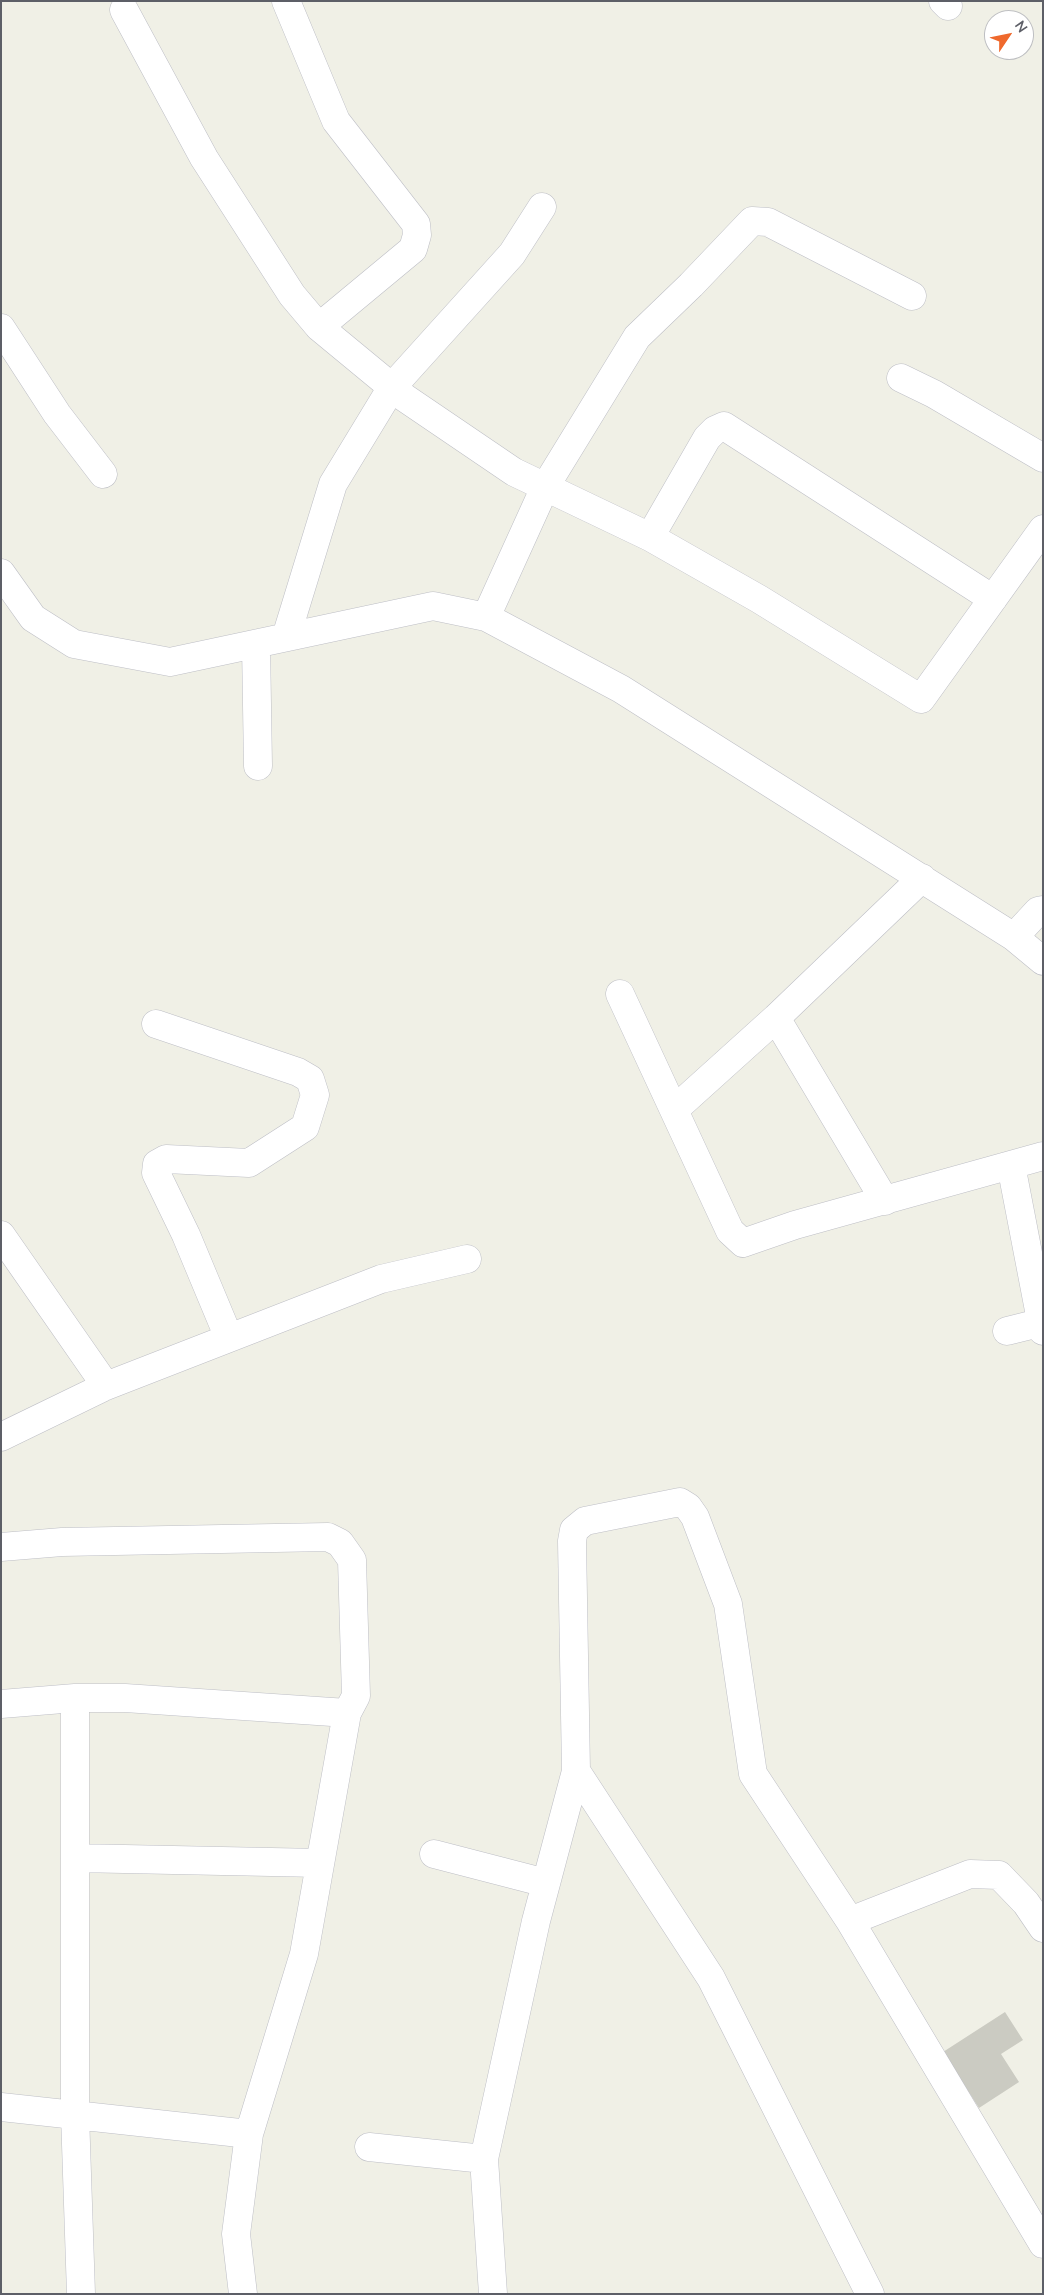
<!DOCTYPE html>
<style>
body{margin:0}
#map{position:relative;width:1044px;height:2295px;overflow:hidden;background:#f0f0e6;font-family:"Nunito Sans",sans-serif}
canvas{display:block}
.frame{position:absolute;inset:0;border:2px solid #5d5f67;pointer-events:none}
.north{position:absolute;left:984px;top:10px;width:50px;height:50px;box-sizing:border-box;background:#fff;border:1px solid #bebfc2;border-radius:50%;rotate:56deg;font-size:14px;font-weight:700;line-height:20px;text-align:center;color:#5d5f67}
.north::after{content:'';display:block;margin:auto;width:18px;height:22px;background:#ef692d;clip-path:polygon(50% 0,100% 100%,50% 72%,0 100%)}
</style>
<div id="map">
<canvas width="1044" height="2295"></canvas>
<div class="frame"></div>
<div class="north">N</div>
</div>
<script>
const g = document.querySelector('canvas').getContext('2d');
g.lineJoin = 'round';
function fillPath(path, color) { g.fillStyle = color; g.fill(path, 'evenodd'); }
function stroke(path, color, width, dash) { g.strokeStyle = color; g.lineWidth = width; g.lineCap = dash ? 'butt' : 'round'; g.setLineDash(dash || []); g.stroke(path); }
fillPath(new Path2D(`
 M1005,2012l18,28 -22,14 18,28 -40,26 -36,-56z`), '#cbcbc2');
const minor = new Path2D(`
 M943,1l5,5
 M124,10l80,148 88,137 27,32 94,-78 4,-14 -1,-11 -80,-103 -50,-120
 M319,327l86,71 109,74 136,65 109,62 162,100 122,-170
 M1,328l56,86 46,60
 M901,378l33,16 109,64
 M650,537l57,-99 8,-8 9,-4 269,173
 M1,573l32,45 41,26 96,18 263,-56 53,11 135,72 393,248 29,24
 M486,617l59,-130 92,-150 54,-52 61,-64 16,1 144,74
 M286,637l47,-153 59,-97 120,-133 30,-47
 M256,644l2,122
 M1014,937l24,-26 5,-1
 M620,994l110,237 13,12 52,-18 248,-69
 M776,1018l109,183
 M156,1024l142,48 12,7 5,16 -10,32 -56,36 -83,-4 -9,5 -1,9 30,62 43,103
 M674,1110l102,-92 146,-140
 M1011,1165l32,166
 M1,1235l105,151
 M1007,1331l36,-9
 M1,1437l105,-51 275,-107 86,-20
 M1,1547l61,-5 266,-5 12,6 12,17 4,136 -9,17
 M75,1698v416l6,180
 M1,1704l74,-6h50l222,15 -43,241 -55,180 -13,100 7,60
 M576,1771l135,207 159,316
 M434,1854l112,29
 M75,1858l245,5
 M850,1921l120,-47 29,1 27,28 17,25
 M1,2107l248,27
 M369,2147l115,12
 M493,2294l-9,-135 52,-238 40,-150 -4,-230 2,-11 11,-9 95,-19 8,5 7,10 33,87 25,170 97,147 193,323`);
stroke(minor, '#bdbec5', 29);
stroke(minor, '#fff', 28);
</script>
